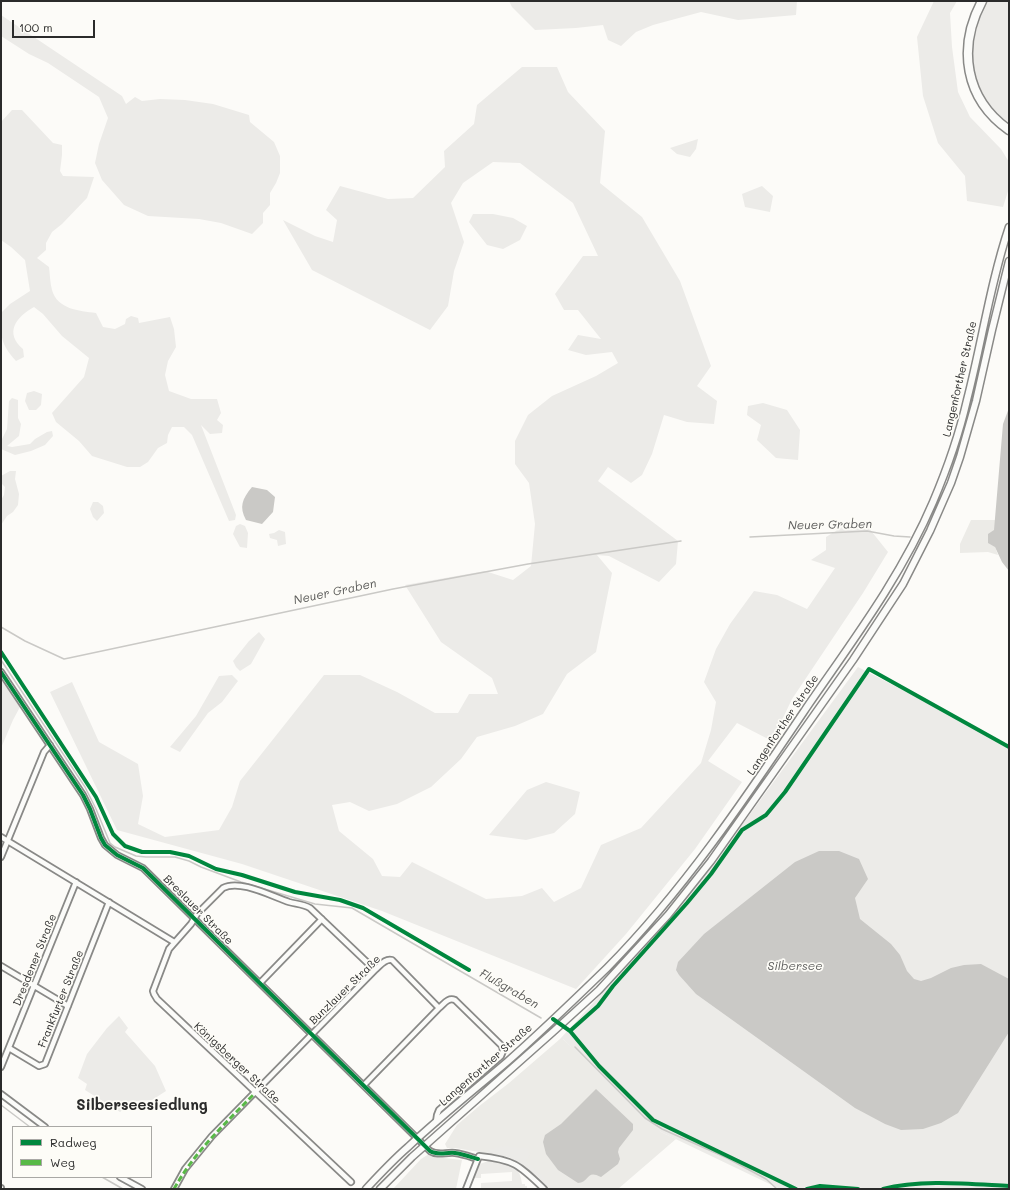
<!DOCTYPE html>
<meta charset="utf-8">
<style>
body{margin:0}
#map{position:relative;width:1010px;height:1190px;overflow:hidden;background:#fcfbf8;font-family:Mali,sans-serif}
canvas{display:block}
.frame{position:absolute;inset:0;border:2px solid #2b2b2b;pointer-events:none}
.legend{position:absolute;left:12px;top:1126px;width:140px;height:52px;box-sizing:border-box;background:#fdfcf7;border:1px solid #a9a8a5;margin:0;padding:5px 7px;list-style:none;font-size:12px;color:#2b2b2b}
.legend li{display:flex;align-items:center;gap:8px;height:20px}
.legend b{width:20px;border:1px solid #a9a8a5}
.scale{position:absolute;left:12px;top:20px;width:83px;height:18px;box-sizing:border-box;border:2px solid #2b2b2b;border-top:0;padding-left:5px;font-size:12px;line-height:14px;white-space:nowrap;color:#2b2b2b;-webkit-text-stroke:3px #fdfcf7;paint-order:stroke}
</style>
<div id="map">
<canvas width="1010" height="1190"></canvas>
<div class="frame"></div>
<ul class="legend">
<li><b style="height:5px;background:#00873e"></b>Radweg</li>
<li><b style="height:5px;background:#58b947"></b>Weg</li>
</ul>
<div class="scale">100 m</div>
</div>
<script>
const g = document.querySelector('canvas').getContext('2d');
g.lineJoin = 'round';
function fillPath(path, color) { g.fillStyle = color; g.fill(path, 'evenodd'); }
function stroke(path, color, width, dash) { g.strokeStyle = color; g.lineWidth = width; g.lineCap = dash ? 'butt' : 'round'; g.setLineDash(dash || []); g.stroke(path); }
function label(font, color, halo, rows, align = 'center') {
  g.font = font + ' Mali,sans-serif'; g.lineWidth = 3.5; g.setLineDash([]); g.textBaseline = 'middle'; g.strokeStyle = halo; g.fillStyle = color; for (const [text, x, y, turn = 0] of rows) {
    g.save(); g.translate(x, y); g.rotate((+turn || 0) * Math.PI / 180); g.textAlign = isNaN(turn) ? turn : align; if (halo) g.strokeText(text, 0, 0); g.fillText(text, 0, 0); g.restore();
  }
}
fillPath(new Path2D(`
 M971,520h24v27l3,8 -10,-3 -28,1v-9z
 M560,1039h3l98,93 15,7 -58,50h-69l-25,-23 -15,-9 -54,-9h-8l-2,-4 12,-19 21,-18 31,-24z
 M429,1154l5,3 28,3 -6,29h-63l28,-30z`), '#ecebe7');
fillPath(new Path2D(`
 M509,1h288l-1,14 -58,5 -37,-8 -48,13 -17,7 -15,14 -13,-6 -5,-15 -27,3 -41,2 -23,-23z
 M934,1h23l-7,12 2,34 6,45 12,25 31,32 8,13v26l-6,19 -36,-6 -2,-25 -27,-33 -15,-47 -6,-59z
 M988,1h21v125l-7,-5 -17,-19 -10,-23 -4,-26 6,-36 5,-10z
 M1,15l121,81 4,8 9,-7 7,4 18,-2 25,1 28,4 36,11 1,7 24,20 6,14v17l-4,10 -6,10v12l-7,8v10l-11,11 -31,-11 -22,-4 -51,-3 -24,-11 -22,-25 -7,-17 4,-19 9,-26 -9,-21 -51,-34 -19,-9 -28,-18z
 M522,67h35l11,25 37,39 -5,52 42,34 38,64 31,85 -14,20 20,15 -3,23 -27,-2 -23,-7 -12,39 -10,21 -11,8 -23,-16 -10,14 80,60 -2,23 -17,18 -50,-26 -12,-1 15,18 -16,79 -29,22 -24,40 -28,12 -38,11 -16,22 -30,28 -34,17 -28,7 -19,-9 -18,3 7,26 34,28 9,17 18,1 12,-15 74,37 36,-3 20,-8 12,14 27,-14 20,-43 40,-17 60,-65 10,-33 5,-28 -12,-20 12,-33 14,-25 24,-33 23,4 30,14 28,-41 -24,-8 15,-10v-13l18,-11 24,1 20,25 -25,41 -71,106 -20,42 -35,-18 -29,38 34,21 -47,67 -69,85 -50,55 -194,-78 -140,-47 -125,-34 -67,-138 22,-10 27,60 39,22 5,32 -5,28 27,13 54,-7 13,-23 8,-26 84,-106h36l37,17 38,21h23l11,-19h29l-6,-16 -51,-36 -36,-57 80,-14 28,9 18,-14 4,-42 -6,-41 -14,-19v-23l13,-26 24,-19 44,-20 22,-13 -6,-11 -26,3 -18,-5 10,-15 23,4 -23,-29h-14l-9,-16 28,-38h15l-25,-53 -53,-40 -27,-1 -30,21 -12,20 13,39 -10,29 -6,35 -18,24 -118,-60 -29,-50 32,16 18,6 4,-22 -11,-10 14,-24 48,13 25,-1 32,-31 -1,-16 30,-27 3,-19z
 M12,110h10l31,33 9,2v10l-2,16 3,5 31,1 -7,21 -25,26 -10,8 -6,11v7l-9,8 12,9c1,8 1,16 3,23 5,19 27,21 44,23l7,14 12,2 10,-5 1,-5 5,-3 7,2 1,5 31,-6 4,12 2,18 -8,14 -3,14 4,16 22,8h26l4,14 -4,7 6,5 -1,8 -12,1 -9,-9 35,90 -1,5 -6,1 -37,-86 -8,-8h-12l-4,8 -1,8 -9,5 -10,14 -8,5h-13l-35,-11 -13,-15 -23,-19 -4,-9 32,-36 5,-19 -27,-22 -19,-22 -9,-7c-18,10 -30,26 -11,42l1,8 -8,4c-16,-18 -15,-24 -15,-48l9,-9 20,-13 -5,-31 -14,-13 -10,-7v-118z
 M698,139l-2,10 -6,8 -13,-3 -7,-6z
 M762,186l11,10 -3,16 -25,-5 -3,-13z
 M473,214h20l20,4 14,8 -7,14 -17,9 -16,-4 -18,-23z
 M34,391l8,3 -1,11 -5,5h-7l-4,-9 2,-8z
 M12,398l6,2v18l3,6 -2,12 -12,10 5,1 18,-3 5,-5 12,-7 5,-1 1,5 -8,9 -14,6 -16,4 -14,-6v-8l6,-12 2,-28z
 M763,403l24,7 13,20 -2,30 -22,-2 -19,-18 4,-15 -14,-10 1,-9z
 M10,471h6l-1,8 4,15 -1,11 -5,7 -6,4 -6,9v-25l3,-5 1,-8 -4,-4v-7z
 M93,502h5l5,4 1,7 -7,8 -4,-4 -3,-8z
 M240,524l5,2 3,7 -1,15 -7,-1 -7,-13 3,-8z
 M279,530l6,2 1,12 -8,2 -1,-6 -7,-2 -1,-4 5,-1z
 M259,632l6,7 -14,25 -11,7 -4,-4 -3,-6 16,-20z
 M858,667l151,78v444h-229l-119,-57 -18,-12 -80,-81h-3l111,-121 43,-55z
 M232,675l6,6 -16,21 -14,11 -28,39 -10,-5 26,-31 23,-40z
 M1,678l19,29 -7,13 -12,28z
 M546,782l34,10 -5,22 -21,19 -28,7 -37,-5 38,-45z
 M119,1016l9,12 -3,4 30,34 11,25 -14,9 -17,1 -15,11 -35,-22 2,-6 -9,-6 9,-24 20,-26z
 M506,1146l14,2h7l3,7 -4,6 30,28h-7l-33,-28 -7,-4 -23,-4 3,-4z
 M491,1160c17,3 29,4 31,24h3v2h2v2l2,1h-48v-6l31,-2v-9l-31,2v4h-7l6,-14z`), '#ecebe8');
fillPath(new Path2D(`
 M1009,408v163l-7,-9 -7,-15 -7,-4v-9l6,-4 9,-106z
 M252,487l15,3 8,7 -2,15 -11,12 -16,-4c-7,-13 -4,-21 6,-33z
 M819,851h20l20,8 9,20 -13,19 5,21 31,25 9,11 7,16 7,8 7,2 10,-3 20,-10 13,-3 17,-1 28,15v53l-51,81 -17,10 -18,6 -22,1 -16,-6 -30,-16 -159,-114 -17,-19 -3,-5 2,-8 26,-28 91,-72z
 M596,1089l37,35v6l-14,18 -1,4 2,7 -2,5 -17,13c-15,-8 -11,5 -23,6l-20,-13 -12,-16 -3,-12 2,-7 16,-11z`), '#cac9c6');
stroke(new Path2D(`
 M750,537l117,-6 27,5 16,1
 M1,627l24,14 39,18 5,-1 324,-69 135,-25 153,-23
 M1,660l84,127 11,22 14,34 5,4 21,9 10,1h29l14,4 12,6 40,15 74,22 37,4 189,110
 M575,1047l70,71 17,11 65,29 39,21 11,10
 M1,1105l29,22
 M102,1177l21,12`), '#cac9c6', 1.5);
const street = new Path2D(`
 M1,672l82,123 7,14 11,29 4,7 12,10 26,13 287,283c8,5 16,1 25,2 8,1 16,4 23,6
 M1,837l173,105
 M1,857l43,-105 6,-7
 M1,966l67,40
 M260,983l62,-64
 M9,1048l30,18 6,-2 64,-162
 M1,1067l75,-185
 M364,1085l75,-77
 M1,1094l44,33
 M120,1177l22,12
 M351,1182l-194,-183 -3,-5 -1,-3 16,-42 22,-25 6,-10 26,-26c17,-9 48,8 66,14 7,2 14,2 21,6l65,62
 M1,1188v1
 M174,1189l11,-20 27,-33 163,-166c5,-4 10,-12 17,-10l47,48c5,-4 9,-11 16,-8l47,46 1,5 -2,5 -62,54 -2,5 -1,7
 M466,1189l13,-33c36,4 40,9 65,33`);
const secondary = new Path2D(`
 M366,1189c13,-14 27,-29 42,-42 32,-30 66,-57 99,-85 34,-30 67,-62 100,-94 78,-79 140,-172 202,-264 45,-65 93,-129 124,-202 14,-33 26,-67 34,-102 15,-58 23,-116 42,-173
 M380,1189l32,-32 142,-126 45,-41 69,-75 43,-54 142,-201 50,-76 27,-53 21,-48 9,-26 16,-56 16,-71 17,-69`);
const highway = new Path2D(`
 M982,1c-25,47 -17,98 27,129`);
stroke(street, '#898987', 8);
stroke(secondary, '#898987', 9);
stroke(highway, '#898987', 11);
stroke(street, '#fbfbf9', 4.5);
stroke(secondary, '#fbfbf9', 6);
stroke(highway, '#fbfbf9', 8);
stroke(new Path2D(`
 M174,1189c21,-38 51,-65 81,-96`), '#58b947', 3, [6, 3]);
stroke(new Path2D(`
 M1,652l95,145 17,37 12,12 17,6h28l19,4 27,13 26,6 53,17 45,8 23,8 106,62
 M1,672l82,123 7,14 11,29 4,7 12,10 26,13 287,283c8,5 16,1 25,2 8,1 16,4 23,6
 M553,1019l17,12 29,35 54,54 143,69
 M570,1031l28,-25 15,-20 74,-83 24,-29 31,-44 24,-15 19,-23 84,-123 140,78
 M807,1189l13,-3 38,3
 M883,1189c37,-10 87,-5 126,-3`), '#00873e', 4);
label('11px', '#2b2b2b', '#fdfcf7', [
 ["Langenforther Straße",960,379,-77],
 ["Langenforther Straße",783,725,-56],
 ["Breslauer Straße",198,910,45],
 ["Dresdener Straße",35,960,-68],
 ["Bunzlauer Straße",345,990,-44],
 ["Frankfurter Straße",61,999,-68],
 ["Königsberger Straße",237,1063,43],
 ["Langenforther Straße",486,1065,-41]
]);
label('italic 12px', '#5b5b5a', '#fdfcf7', [
 ["Neuer Graben",830,525,-1],
 ["Neuer Graben",335,592,-12],
 ["Silbersee",795,966],
 ["Flußgraben",509,989,30]
]);
label('bold 15px', '#2b2b2b', '#fdfcf7', [
 ["Silberseesiedlung",142,1105]
]);
</script>
